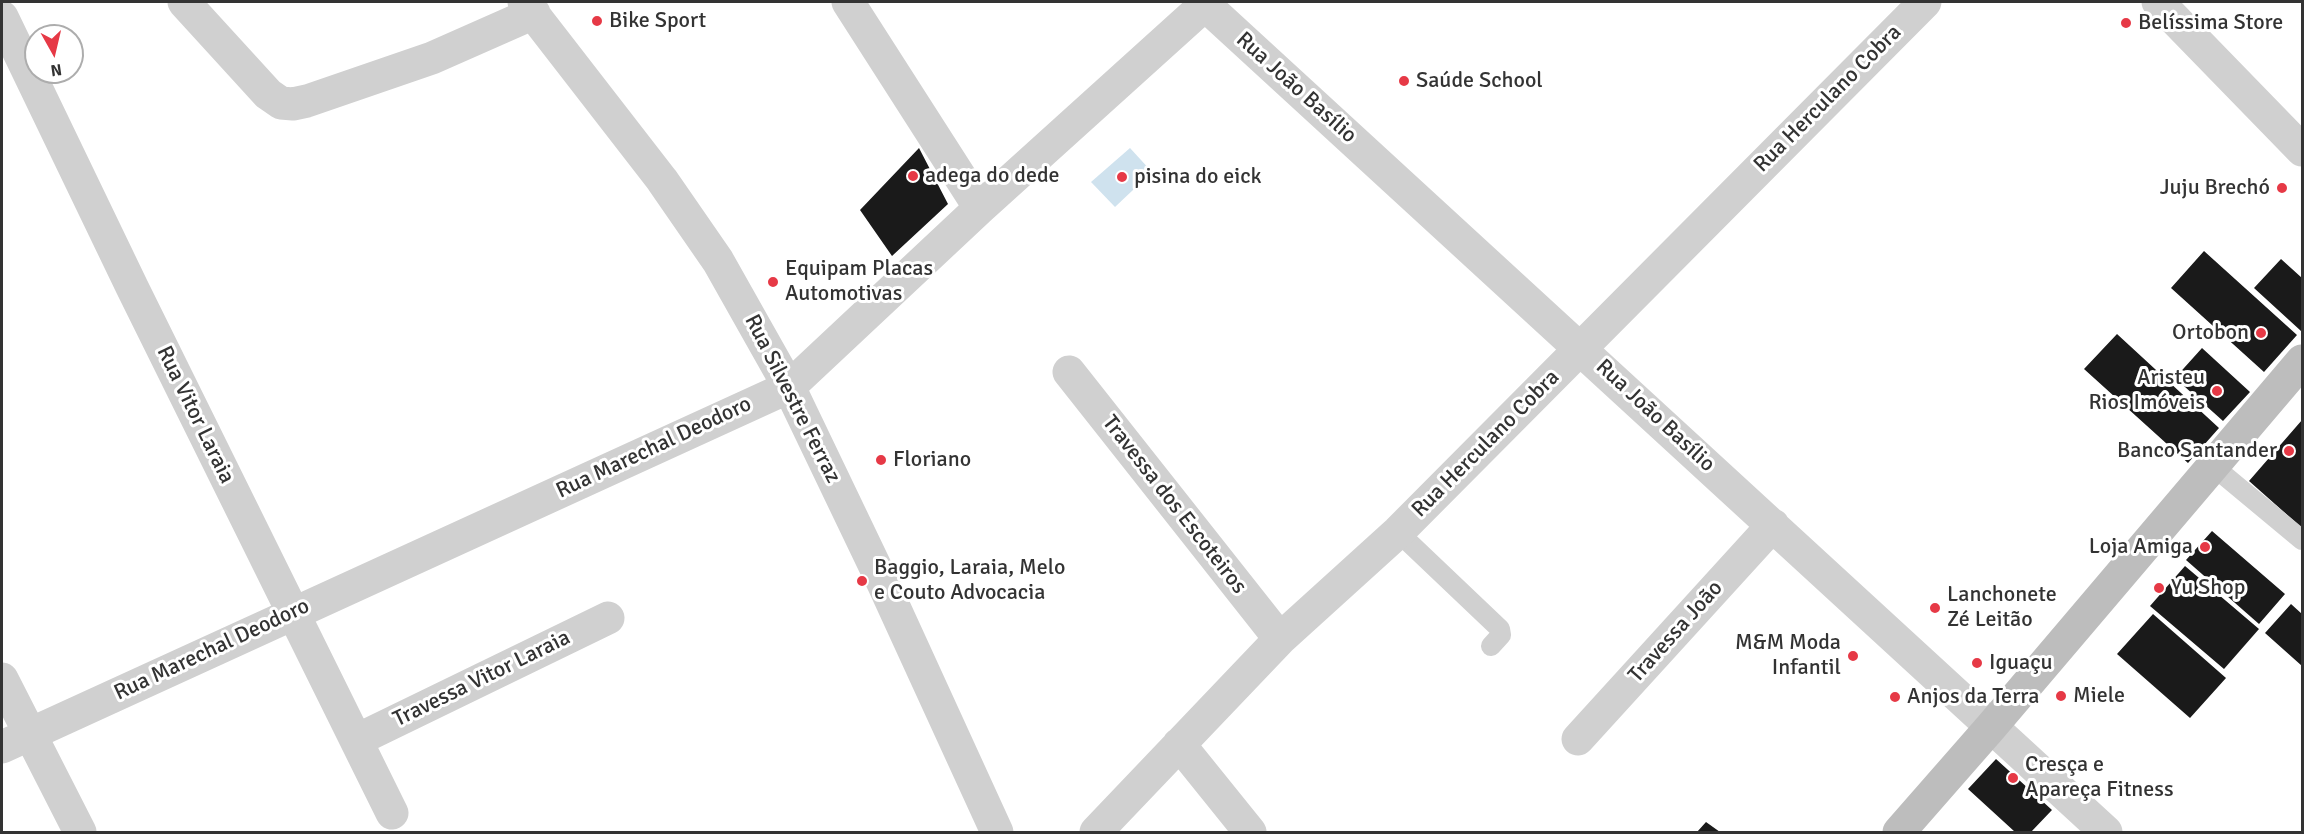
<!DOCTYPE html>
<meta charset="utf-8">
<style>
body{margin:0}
#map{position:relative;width:2304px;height:834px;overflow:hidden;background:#fff;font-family:Signika,sans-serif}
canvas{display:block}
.frame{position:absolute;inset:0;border:3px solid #333;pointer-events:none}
.north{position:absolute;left:24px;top:24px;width:60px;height:60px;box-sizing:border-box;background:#fff;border:2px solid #adadad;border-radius:50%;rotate:172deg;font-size:16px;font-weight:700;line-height:24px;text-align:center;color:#333}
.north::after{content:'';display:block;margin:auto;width:21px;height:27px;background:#e63946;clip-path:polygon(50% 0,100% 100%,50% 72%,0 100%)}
</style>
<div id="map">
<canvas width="2304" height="834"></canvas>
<div class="frame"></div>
<div class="north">N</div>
</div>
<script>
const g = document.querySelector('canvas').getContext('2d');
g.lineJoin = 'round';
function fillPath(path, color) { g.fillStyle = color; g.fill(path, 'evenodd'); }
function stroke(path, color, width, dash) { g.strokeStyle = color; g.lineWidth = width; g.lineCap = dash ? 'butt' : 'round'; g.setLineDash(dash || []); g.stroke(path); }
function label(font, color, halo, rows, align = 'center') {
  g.font = font + ' Signika,sans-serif'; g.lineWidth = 6; g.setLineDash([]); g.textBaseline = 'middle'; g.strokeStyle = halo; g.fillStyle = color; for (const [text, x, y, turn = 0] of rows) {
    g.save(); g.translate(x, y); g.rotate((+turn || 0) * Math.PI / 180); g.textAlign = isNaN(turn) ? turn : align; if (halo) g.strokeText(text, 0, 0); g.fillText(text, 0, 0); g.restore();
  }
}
fillPath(new Path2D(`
 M1130,148l22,24 -37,35 -24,-25z`), '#cfe2ee');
fillPath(new Path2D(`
 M919,148l29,56 -56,52 -32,-46z
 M2204,251l93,84 -33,37 -93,-84z
 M2281,259l21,19 -1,53 -47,-43z
 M2117,334l102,94 -31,35 -104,-94z
 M2202,348l48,44 -27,29 -48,-43z
 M2302,420v108l-53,-47z
 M2212,531l73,63 -26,30 -73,-64z
 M2185,566l74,63 -35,40 -74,-63z
 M2291,604l11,10v52l-37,-33z
 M2153,614l73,64 -36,40 -73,-64z
 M1996,759l56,51 -21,22h-16l-47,-43z
 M1706,822l14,10h-23z`), '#1a1a1a');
stroke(new Path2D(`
 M2213,466l89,74
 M1398,532l102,97 1,6 -10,11`), '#d0d0d0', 20);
stroke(new Path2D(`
 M184,2l84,92 13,9 12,1 14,-3 125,-43 102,-45
 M524,2l138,178 56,81 71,126 94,196 114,249
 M848,2l132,206
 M1202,2l904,830
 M2158,2l144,148
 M2,17l130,270 260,526
 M1069,372l211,267
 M2,679l78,153
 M1578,739l195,-214
 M357,740l251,-122
 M1179,744l71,88
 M2,747l787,-360 191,-179 228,-206
 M1096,832l184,-193 118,-107 527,-530`), '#d0d0d0', 33);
stroke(new Path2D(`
 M1899,832l92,-105 311,-366`), '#bdbdbd', 33);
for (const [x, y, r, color] of [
 [597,21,6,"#e63946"],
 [2126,23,6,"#e63946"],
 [1404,81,6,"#e63946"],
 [913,176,6,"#e63946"],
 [1122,177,6,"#e63946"],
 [2282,188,6,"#e63946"],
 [773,282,6,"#e63946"],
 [2261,333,6,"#e63946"],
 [2217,391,6,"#e63946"],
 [2289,451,6,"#e63946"],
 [881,460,6,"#e63946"],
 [2205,547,6,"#e63946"],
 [862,581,6,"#e63946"],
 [2159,588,6,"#e63946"],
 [1935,608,6,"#e63946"],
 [1853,656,6,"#e63946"],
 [1977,663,6,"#e63946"],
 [2061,696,6,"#e63946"],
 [1895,697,6,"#e63946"],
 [2013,778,6,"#e63946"]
]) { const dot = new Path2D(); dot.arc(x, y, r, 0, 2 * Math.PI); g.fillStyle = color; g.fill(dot); stroke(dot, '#fff', 2); }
label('22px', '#333', '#fff', [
 ["Bike Sport",609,21],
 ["Belíssima Store",2138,23],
 ["Saúde School",1416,81],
 ["adega do dede",925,176],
 ["pisina do eick",1134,177],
 ["Juju Brechó",2270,188,"right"],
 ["Equipam Placas",785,269],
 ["Automotivas",785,294],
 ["Ortobon",2249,333,"right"],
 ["Aristeu",2205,378,"right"],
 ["Rios Imóveis",2205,403,"right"],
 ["Banco Santander",2277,451,"right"],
 ["Floriano",893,460],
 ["Loja Amiga",2193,547,"right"],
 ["Baggio, Laraia, Melo",874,568],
 ["e Couto Advocacia",874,593],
 ["Yu Shop",2171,588],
 ["Lanchonete",1947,595],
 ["Zé Leitão",1947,620],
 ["M&M Moda",1841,643,"right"],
 ["Infantil",1841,668,"right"],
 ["Iguaçu",1989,663],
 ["Miele",2073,696],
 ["Anjos da Terra",1907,697],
 ["Cresça e",2025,765],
 ["Apareça Fitness",2025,790]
], 'left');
label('22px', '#333', '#fff', [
 ["Rua João Basílio",1296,88,42],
 ["Rua Herculano Cobra",1828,99,-45],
 ["Rua Silvestre Ferraz",792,399,63],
 ["Rua Vitor Laraia",195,415,64],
 ["Rua João Basílio",1655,416,43],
 ["Rua Herculano Cobra",1486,444,-45],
 ["Rua Marechal Deodoro",654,448,-25],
 ["Travessa dos Escoteiros",1174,505,52],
 ["Travessa João",1676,632,-48],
 ["Rua Marechal Deodoro",212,650,-25],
 ["Travessa Vitor Laraia",482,679,-26]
]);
</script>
